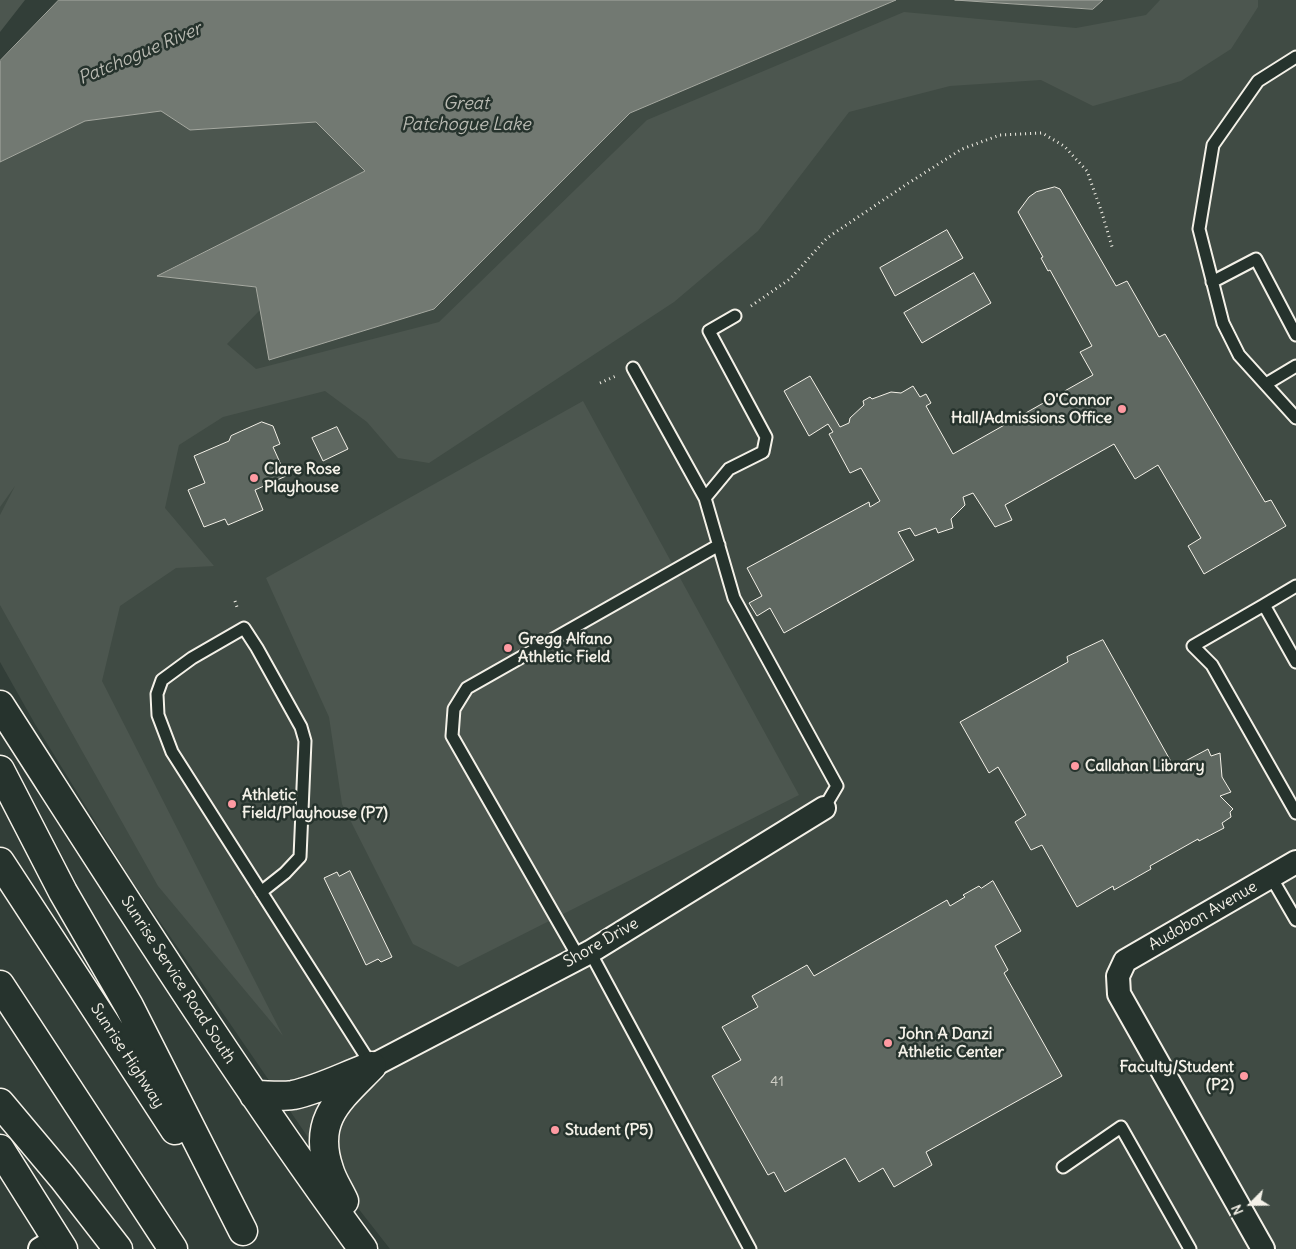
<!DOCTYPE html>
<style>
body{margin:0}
#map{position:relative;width:1296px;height:1249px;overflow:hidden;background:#323e38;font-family:Delius,sans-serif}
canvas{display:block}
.north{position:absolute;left:1226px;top:1179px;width:50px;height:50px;-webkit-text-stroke:4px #26332d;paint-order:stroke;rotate:247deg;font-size:14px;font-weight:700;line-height:20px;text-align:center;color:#f4f1e8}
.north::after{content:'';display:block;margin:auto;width:18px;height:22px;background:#f4f1e8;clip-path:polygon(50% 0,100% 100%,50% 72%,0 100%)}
</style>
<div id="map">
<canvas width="1296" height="1249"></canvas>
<div class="north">N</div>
</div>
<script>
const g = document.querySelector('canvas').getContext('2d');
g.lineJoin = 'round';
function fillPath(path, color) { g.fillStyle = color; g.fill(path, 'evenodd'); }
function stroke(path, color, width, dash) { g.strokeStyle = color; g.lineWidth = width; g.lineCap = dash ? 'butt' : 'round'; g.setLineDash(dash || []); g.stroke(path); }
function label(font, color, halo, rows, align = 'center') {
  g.font = font + ' Delius,sans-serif'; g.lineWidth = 5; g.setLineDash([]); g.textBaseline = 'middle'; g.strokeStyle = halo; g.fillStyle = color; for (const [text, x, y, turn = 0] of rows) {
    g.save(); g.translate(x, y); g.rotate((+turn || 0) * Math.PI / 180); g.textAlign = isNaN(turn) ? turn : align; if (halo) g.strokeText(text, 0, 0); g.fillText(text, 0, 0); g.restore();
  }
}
fillPath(new Path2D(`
 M896,0h59l138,9 10,-9h193v1249h-906l-43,-55 -217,-316 -95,-154 -35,-62v-269l256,-106 13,73 165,-51 196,-196z`), '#404b44');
fillPath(new Path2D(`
 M0,0h25l-25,32z
 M1160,0h98v7l-27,42 -50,32 -88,25 -52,-26 -91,6 -101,26 -91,119 -84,71 -245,161 -31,-5 -31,-36 -42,-31 -102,26 -44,28 -14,63 49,58 -38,2 -56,38 -18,75 181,355 -125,-150 -158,-281v-90l15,-29 -15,21v-345l85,-41 76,-10 29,19 126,-8 50,49 -208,104 98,12 4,23 -33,34 29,25 183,-47 208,-202 257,-108 172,16 70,-13z
 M583,401l216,394 -341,172 -45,-23 -71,-140 -13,-87 -63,-139z`), '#4c564f');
const water = new Path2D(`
 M59,0h837l-266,113 -196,196 -165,51 -13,-73 -99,-11 208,-105 -49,-49 -126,8 -29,-19 -76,10 -85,41v-101z
 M955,0h148l-10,9z`);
fillPath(water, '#727972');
stroke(water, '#a6a9a1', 1);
const building = new Path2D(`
 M1055,187l5,2 56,97 11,-5 32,56 6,-3 100,168 6,-2 15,26 -82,48 -16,-28 13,-8 -43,-73 -23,14 -21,-35 -109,61 7,15 -17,7 -22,-34 -10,4 2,8 -14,14 2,9 -15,5 -2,-5 -21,8 -5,-8 -12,4 16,28 -130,73 -14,-25 -13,8 -8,-13 13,-7 -15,-28 122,-66 1,5 10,-6 -19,-33 -11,5 -21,-39 4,-2 -5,-8 -19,12 -25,-45 26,-15 30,51 9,-4 1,-5 14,-13 -1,-4 7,-4 2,2 19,-7 10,1 12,-7 7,11 6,-3 5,9 -5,3 27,48 140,-79 -13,-23 12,-6 -42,-76 -2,1 -7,-13 2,-1 -25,-45 11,-15 7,-5z
 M947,230l16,28 -68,38 -15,-28z
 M974,273l17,30 -69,40 -18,-30z
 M262,422l11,4 7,18 -7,3 13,29 -31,14 8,20 -35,15 -3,-6 -21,8 -16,-37 17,-7 -11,-27 35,-15 2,-5z
 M337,427l11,22 -25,12 -11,-23z
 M1103,640l71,127 34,-18 3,7 9,-3 2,24 9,15 -11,4 13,13 -3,3 1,5 -9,6 2,5 -25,13 -1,-2 -48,27 1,3 -37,21 -1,-4 -36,21 -35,-62 -11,5 -16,-28 11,-7 -28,-48 -9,6 -29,-51 108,-60 -1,-5z
 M350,871l42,86 -11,5 -3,-3 -12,6 -42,-87 13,-6 2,4z
 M993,881l28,50 -26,15 13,24 -4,3 58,103 -136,76 6,13 -38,22 -11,-19 -24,14 -14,-24 -60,34 -11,-20 -6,3 -56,-99 29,-16 -19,-33 36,-20 -6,-11 55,-31 7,11 133,-76 3,6 15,-9 -2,-2 16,-9 2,2z`);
fillPath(building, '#5f6861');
stroke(building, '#f4f1e8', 1);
const lane = new Path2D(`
 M1296,57l-38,24 -45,64 -14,84 24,94 16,32 57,63
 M1212,282l44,-23 40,76
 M735,316l-26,15 57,106 -3,15 -34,17 -24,29 29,100 103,188 -13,22
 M633,368l72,130
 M1266,384l30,-18
 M1264,605l32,-19
 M1296,662l-32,-57 -71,41 19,19 84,148
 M1271,877l25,43
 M261,892l24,-19 15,-16 5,-116 -4,-14 -44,-79 -13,-20 -52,30 -30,22 -5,14 1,21 14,37 200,314
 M590,952l160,297
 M579,958l-127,-222 2,-27 13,-21 252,-143
 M1063,1167l58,-40 69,122`);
const street = new Path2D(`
 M372,1066l218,-114 234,-144
 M40,1249l17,-10
 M1263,1249l-144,-255 -1,-18 7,-15 171,-99`);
const secondary = new Path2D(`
 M0,705c118,183 234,368 363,544
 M254,1095c13,0 26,2 39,0 24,-5 48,-17 71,-26
 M0,1149l63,100
 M344,1201c-5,-11 -12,-21 -15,-32 -17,-50 11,-70 43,-103`);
const highway = new Path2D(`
 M0,770l63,122 66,114 114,225
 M0,862l175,268
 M0,985l173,264
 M0,1103l63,75 55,71`);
stroke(lane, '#f4f1e8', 15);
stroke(street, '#f4f1e8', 26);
stroke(secondary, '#f4f1e8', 31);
stroke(highway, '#f4f1e8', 31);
stroke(new Path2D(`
 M751,306l39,-27 37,-41 80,-54 55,-35 38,-14 42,-2 22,13 23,25 15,42 11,37
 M600,383l16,-7
 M235,601l3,9`), '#f4f1e8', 3, [1, 4]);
stroke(lane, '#26332d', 11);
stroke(street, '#26332d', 22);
stroke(secondary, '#26332d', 28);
stroke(highway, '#26332d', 28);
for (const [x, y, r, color] of [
 [1122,409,5,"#ff9aa2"],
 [254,478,5,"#ff9aa2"],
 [508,648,5,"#ff9aa2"],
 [1075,766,5,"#ff9aa2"],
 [232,804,5,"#ff9aa2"],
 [888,1043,5,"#ff9aa2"],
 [1244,1076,5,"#ff9aa2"],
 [555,1130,5,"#ff9aa2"]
]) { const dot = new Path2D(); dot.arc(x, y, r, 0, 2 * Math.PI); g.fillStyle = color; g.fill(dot); stroke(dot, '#26332d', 2); }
label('14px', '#cfcfc6', null, [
 ["41",777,1082]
]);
label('bold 16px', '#f4f1e8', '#26332d', [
 ["O'Connor",1112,400,"right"],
 ["Hall/Admissions Office",1112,418,"right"],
 ["Clare Rose",264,469],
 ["Playhouse",264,487],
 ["Gregg Alfano",518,639],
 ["Athletic Field",518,657],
 ["Callahan Library",1085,766],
 ["Athletic",242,795],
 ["Field/Playhouse (P7)",242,813],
 ["John A Danzi",898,1034],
 ["Athletic Center",898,1052],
 ["Faculty/Student",1234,1067,"right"],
 ["(P2)",1234,1085,"right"],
 ["Student (P5)",565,1130]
], 'left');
label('16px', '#f4f1e8', '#26332d', [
 ["Audobon Avenue",1203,916,-30],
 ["Shore Drive",601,943,-30],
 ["Sunrise Service Road South",178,980,57],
 ["Sunrise Highway",127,1056,57]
]);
label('italic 18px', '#babbb3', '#26332d', [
 ["Patchogue River",140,54,-23],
 ["Great",466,104],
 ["Patchogue Lake",466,125]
]);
</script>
